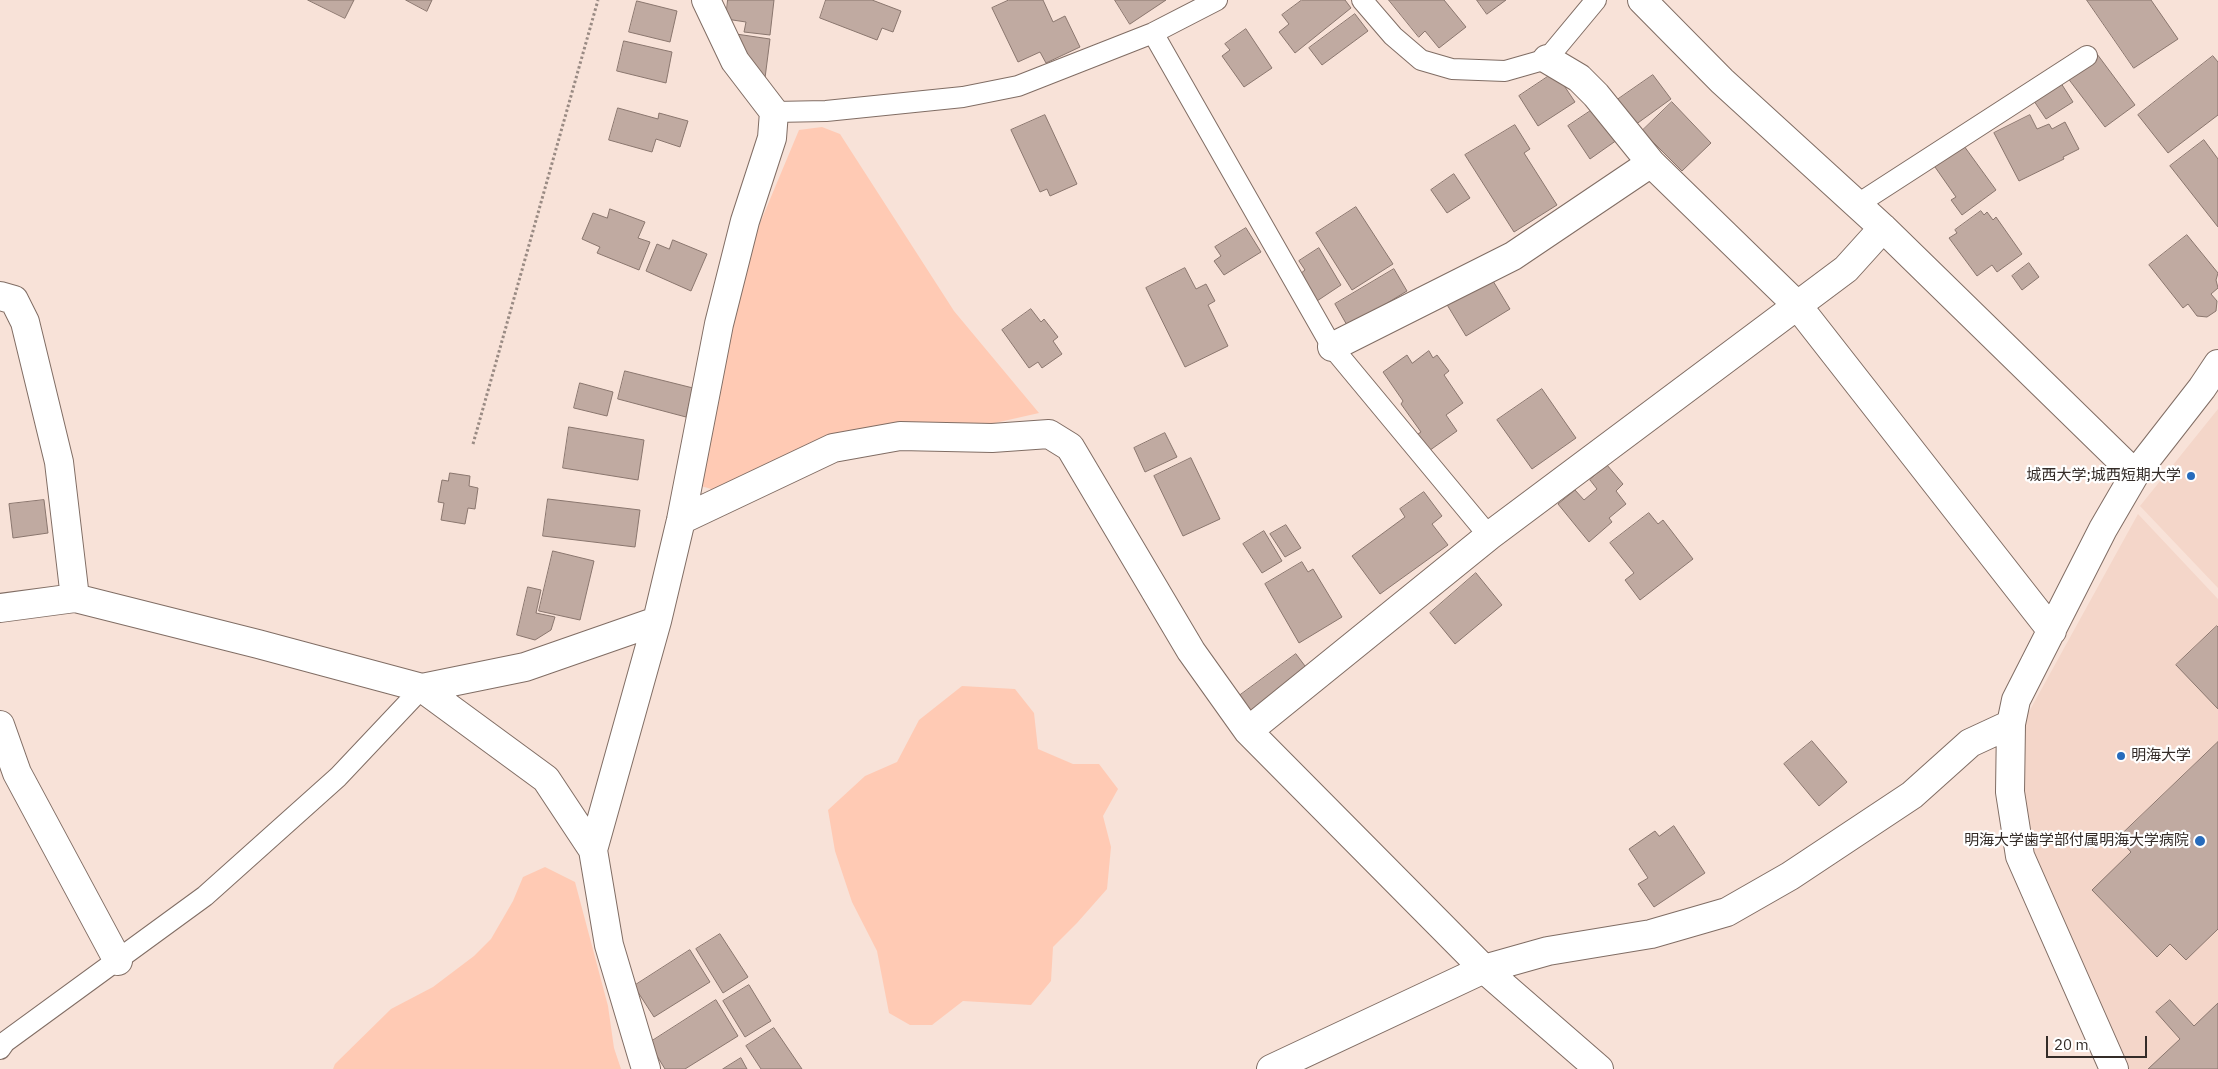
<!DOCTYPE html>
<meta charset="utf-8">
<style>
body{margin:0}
#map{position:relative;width:2218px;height:1069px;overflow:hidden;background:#f8e2d8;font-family:"IBM Plex Sans",sans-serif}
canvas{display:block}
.scale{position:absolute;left:2046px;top:1036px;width:101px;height:22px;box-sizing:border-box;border:2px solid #342c28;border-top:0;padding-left:6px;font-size:15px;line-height:18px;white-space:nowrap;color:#342c28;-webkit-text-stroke:4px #fff;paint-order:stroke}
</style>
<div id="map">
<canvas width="2218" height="1069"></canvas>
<div class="scale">20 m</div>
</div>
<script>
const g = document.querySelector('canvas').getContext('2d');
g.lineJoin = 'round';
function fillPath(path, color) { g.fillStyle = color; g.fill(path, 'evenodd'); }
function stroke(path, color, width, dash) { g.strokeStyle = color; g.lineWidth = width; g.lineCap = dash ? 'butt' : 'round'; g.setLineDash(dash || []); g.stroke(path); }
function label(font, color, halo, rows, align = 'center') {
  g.font = font + ' "IBM Plex Sans","Noto Sans JP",sans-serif'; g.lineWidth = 4.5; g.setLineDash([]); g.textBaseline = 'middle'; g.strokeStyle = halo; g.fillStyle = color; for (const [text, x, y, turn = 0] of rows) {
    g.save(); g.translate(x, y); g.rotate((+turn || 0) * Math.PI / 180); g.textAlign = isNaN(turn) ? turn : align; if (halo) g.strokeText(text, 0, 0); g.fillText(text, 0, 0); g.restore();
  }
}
fillPath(new Path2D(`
 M2218,409v179l-78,-82z
 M2138,514l80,85v470h-90l-19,-47 -77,-172 -9,-58 2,-73z`), '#f4d6c9');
fillPath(new Path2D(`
 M822,127l18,7 114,177 85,102 -75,17 -147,15 -40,14 -46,28 -16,3 -18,-5 35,-162 26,-95 41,-98z
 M962,686l53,3 19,24 4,36 35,15h26l19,25 -15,27 8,31 -4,42 -30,34 -24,24 -2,34 -20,24 -68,-4 -31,24h-22l-21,-12 -12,-62 -25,-49 -17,-51 -7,-41 37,-34 32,-14 22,-42z
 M545,867l30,15 33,124 6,42 7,21h-288l2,-5 56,-55 42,-22 41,-31 17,-17 22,-38 10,-24z`), '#ffcab4');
const building = new Path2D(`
 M308,0h46l-9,18z
 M406,0h26l-5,11z
 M728,0h46l-4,35 -26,-3 2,-10 -20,-3z
 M826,0h46l29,11 -8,21 -11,-4 -5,12 -57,-22z
 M1009,0h34l10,22 12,-6 15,31 -34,16 -6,-11 -22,10 -26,-54z
 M1115,0h51l-36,24z
 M1302,0h43l6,8 -56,45 -16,-21 10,-8 -7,-9z
 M1389,0h55l22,27 -27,21 -14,-17 -6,6z
 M1477,0h29l-19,14z
 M2087,0h64l27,39 -44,29z
 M637,1l40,10 -7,31 -41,-10z
 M1355,14l13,17 -46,34 -13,-17z
 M1246,29l26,39 -28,19 -22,-31 8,-6 -5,-6z
 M736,34l34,5 -5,39 -8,-1z
 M624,41l48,11 -6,31 -49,-12z
 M2097,54l38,51 -30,22 -38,-50z
 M2213,56l5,6v53l-50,38 -30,-38z
 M1555,72l20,30 -37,24 -19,-30z
 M1653,75l18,24 -36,26 -18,-25z
 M2059,80l14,22 -27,17 -14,-21z
 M1672,102l39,41 -29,28 -40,-40z
 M618,108l40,11 1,-6 29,8 -8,26 -24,-8 -4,13 -43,-12z
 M1595,108l22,32 -27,19 -22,-33z
 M1045,115l32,69 -27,12 -3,-7 -7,3 -29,-62z
 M2030,115l7,14 12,-5 3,5 13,-7 14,27 -16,8 1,2 -45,22 -25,-48z
 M1515,125l15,24 -6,4 33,52 -43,27 -49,-77z
 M2204,140l14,19v68l-48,-61z
 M1964,146l32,44 -34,25 -11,-15 5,-3 -21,-30z
 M1454,174l16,24 -23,15 -16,-23z
 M1356,207l37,57 -41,26 -36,-57z
 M610,209l35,13 -7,16 12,4 -11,28 -42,-17 3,-6 -18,-8 11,-26 14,5z
 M1981,211l3,4 3,-3 6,8 3,-3 26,37 -25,18 -5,-7 -15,11 -28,-38 8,-5 -2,-3z
 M1246,228l15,24 -37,23 -10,-14 7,-5 -6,-9z
 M2187,235l31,38 -2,7 2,8 -7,6 6,7 -1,10 -9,6 -10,-1 -9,-12 -5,4 -34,-43z
 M673,240l34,14 -16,37 -45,-20 11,-27 12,5z
 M1319,248l22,37 -24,16 -17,-27 5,-4 -6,-9z
 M2029,263l10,14 -17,13 -10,-14z
 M1185,268l11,21 10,-5 9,17 -7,4 20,41 -43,21 -39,-79z
 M1394,269l13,22 -59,36 -13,-23z
 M1490,276l20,33 -44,27 -20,-33z
 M1031,309l10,13 3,-3 14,18 -5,4 9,13 -20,14 -4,-6 -9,6 -27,-38z
 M1429,351l4,7 4,-3 12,16 -5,4 19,28 -17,12 11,16 -31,22 -11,-17 6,-4 -20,-28 2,-3 -20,-29 24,-17 5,8z
 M625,371l68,17 -7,29 -68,-18z
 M580,383l33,9 -6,24 -33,-8z
 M1542,389l34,49 -44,31 -35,-49z
 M569,427l75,13 -6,40 -75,-12z
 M1165,433l12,24 -32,15 -11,-24z
 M1191,458l29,61 -37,17 -29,-60z
 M1607,465l16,19 -7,7 10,13 -17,14 3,4 -23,20 -31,-38 17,-14 9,10 13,-11 -7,-9z
 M450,473l20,3 -1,10 9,2 -3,21 -7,-1 -3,16 -24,-4 3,-17 -6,-1 4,-22 6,1z
 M1424,492l18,24 -10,8 16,21 -68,49 -28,-38 53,-39 -5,-8z
 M548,499l92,11 -5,37 -92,-11z
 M44,500l4,33 -35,5 -4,-34z
 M1649,513l9,11 5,-4 30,39 -53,41 -15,-20 9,-7 -24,-30z
 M1286,525l15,23 -16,9 -15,-23z
 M1264,531l18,30 -20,12 -19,-29z
 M553,551l41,10 -14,59 -41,-9z
 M1302,562l6,10 5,-3 29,48 -43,26 -34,-59z
 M1476,573l26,32 -47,39 -25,-31z
 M528,587l13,3 -5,23 19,4 -4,13 -16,10 -18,-5z
 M2217,626l1,1v82l-42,-44z
 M1296,654l12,16 -54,46 -15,-20z
 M1812,741l35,41 -28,24 -35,-42z
 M2218,742v187l-32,31 -16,-16 -13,13 -65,-67 39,-38 -13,-14z
 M1674,826l31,47 -51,34 -16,-23 10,-6 -19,-29 26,-18 4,5z
 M720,934l28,43 -25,16 -27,-44z
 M690,950l20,32 -56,35 -20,-31z
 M749,985l22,36 -26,16 -22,-36z
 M716,1000l22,36 -53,33h-20l-16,-26z
 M2170,1000l24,26 24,-23v66h-70l32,-30 -24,-27z
 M774,1028l28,41h-41l-15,-23z
 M741,1058l6,11h-24z`);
fillPath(building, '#c0aaa1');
stroke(building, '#8a766e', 1);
const lane = new Path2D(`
 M1362,0l31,36 28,24 31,9 53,2 42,-12 49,-59
 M1153,33l179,314 157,189
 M774,112l52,-1 137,-14 55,-11 135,-53 64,-33
 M1858,204l229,-148
 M0,1049l5,-7 200,-146 133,-119 84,-89`);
const street = new Path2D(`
 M1642,0l80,81 161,147 252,246
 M1547,59l32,19 17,17 55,68 146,142 255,326
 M0,296l14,4 11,22 34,140 16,136
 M1332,347l181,-91 138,-93
 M681,520l152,-72 67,-12 92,2 57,-4 21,13 121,204 57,80 236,238 115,100
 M0,608l75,-10 183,46 164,44 124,91 47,71
 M422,688l103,-21 132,-46
 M0,725l17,48 101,188
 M1248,731l241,-195 357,-267 37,-41
 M646,1069l-37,-124 -16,-95 64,-229 24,-101 38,-196 26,-103 27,-83 2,-26 -39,-51 -29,-61
 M1271,1069l213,-100 64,-18 103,-17 76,-22 63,-36 122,-81 58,-52 41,-19
 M2114,1069l-94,-213 -10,-64 1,-68 5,-24 87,-171 32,-55 67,-86 16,-24`);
stroke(lane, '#806d64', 22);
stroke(street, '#806d64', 30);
stroke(new Path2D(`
 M473,444l125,-444`), '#998a83', 3, [2.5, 2.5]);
stroke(lane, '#fff', 20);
stroke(street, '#fff', 28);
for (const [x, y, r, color] of [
 [2191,476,5,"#266bbc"],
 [2121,756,5,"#266bbc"],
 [2200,841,6,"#266bbc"]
]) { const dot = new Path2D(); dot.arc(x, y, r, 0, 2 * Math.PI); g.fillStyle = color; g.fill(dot); stroke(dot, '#fff', 2); }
label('15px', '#342c28', '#fff', [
 ["城西大学;城西短期大学",2181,476],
 ["明海大学",2131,756,"left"],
 ["明海大学歯学部付属明海大学病院",2189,841]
], 'right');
</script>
